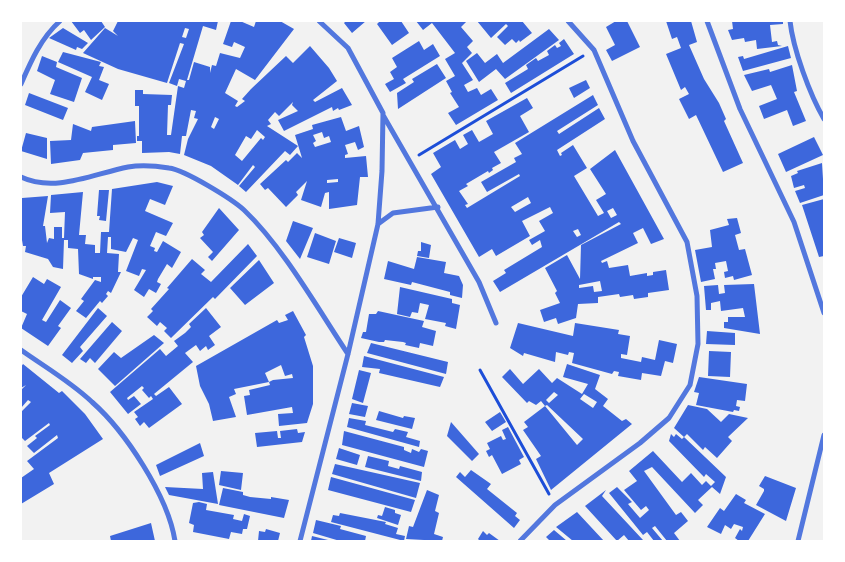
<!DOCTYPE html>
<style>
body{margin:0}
#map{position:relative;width:845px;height:562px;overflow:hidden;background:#f2f2f2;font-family:"Nunito Sans",sans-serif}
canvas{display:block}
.frame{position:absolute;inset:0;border:22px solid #fff;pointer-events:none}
</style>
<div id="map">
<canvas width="845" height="562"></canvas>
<div class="frame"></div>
</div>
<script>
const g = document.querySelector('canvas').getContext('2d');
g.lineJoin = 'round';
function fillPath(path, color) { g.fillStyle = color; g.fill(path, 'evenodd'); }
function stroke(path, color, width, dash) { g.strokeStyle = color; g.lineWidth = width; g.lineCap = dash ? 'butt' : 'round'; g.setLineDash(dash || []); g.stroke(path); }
fillPath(new Path2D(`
 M71,21h30l4,6 -14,13 -7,-10 -4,3z
 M118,21h100l-2,9 -13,-4 -16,54h2l5,-18 16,5v6l2,-8 4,1 4,-13 20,5 5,-11 -11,-5 -2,5 -9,-3 8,-23h9l14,6 2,-6h24l14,8 -39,51 -19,-11 -11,24 13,8 -3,5 2,1 8,-6 -3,-2 9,-10 35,-33 7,7 17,-17 19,22 8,13 -24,19 2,2 27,-14 10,17 -13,5 -1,-2 -5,3 -1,-4 -48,24 -6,-11 20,-9 -6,-6 1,-3 -14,14 -4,-4 -7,8 3,4 -4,2 31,20 -8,9 -5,-4 -39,41 -7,-6 16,-19 -2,-2 -15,20 -27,-19 -27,-11 4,-16 10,-20 -4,-1 2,-7 -5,-1 -5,26h-4l-2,18 -11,-2 -27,1v-12h-5v-5h2v-30h-4v-16h8v4l29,1 -1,10h-3l-1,30h4l7,-49 6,2 2,-7 -7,-2 -2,7 -8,-3 15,-39 -4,-1 -13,40 -49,-14 -35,-16 22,-25 13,8 -5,-5zM185,28l4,1 -3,9 -4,-1zM215,117l4,2 -5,10 -3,-2zM257,130l8,7 -2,3 -2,-2 -19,23 -7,-6 11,-19 5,3z
 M346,21h20l-14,12 -8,-10z
 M380,21h21l8,12 -17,12 -15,-21z
 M416,21h51l-6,6 12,14 -6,6 5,6 -10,10 11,17 -9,5 4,7 9,-4 4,7 10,-6 7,11 -42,25 -8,-12 11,-6 -9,-14 2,-1 -6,-11 9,-5 -10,-17 10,-6 -23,-30 -9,7z
 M477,21h45l10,12 -12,9 -1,-2 -3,3 -4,-4 -7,6 -8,-8 11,-11 -2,-2 -15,14z
 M616,21h11l13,26 -28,14 -6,-11 9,-5 -9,-18z
 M666,21h25l6,21 -8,3 15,34 15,24 7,16 -2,2 19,42 -20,9 -27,-57 -7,4 -10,-20 10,-5 -4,-7 -4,3 -15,-36 15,-6 -4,-11 -5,2z
 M732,21h51v3l-13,1 2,17 5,-1 1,4 4,1 -25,3 -1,-9 -11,2 -1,-4 -12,2 -4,-10 5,-1z
 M63,28l25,15 -6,6 -5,-2 -1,3 -27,-12z
 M549,29l10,11 -54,39 -9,-10 -17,13 -13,-21 11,-8 8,10 12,-9 6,9z
 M564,39l10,15 -63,39 -6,-10 23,-14 -2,-4 10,-7 2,3 11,-6 -2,-4 8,-6 2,3 4,-2 -2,-3z
 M419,41l5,9 9,-6 7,12 -37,23 3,4 -16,9 -5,-8 9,-5 -4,-7 7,-5 -5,-9z
 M788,46l3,12 -48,13 -5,-14 5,-1 1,3z
 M63,52l38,10 -2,4 5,1 -5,13 10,4 -7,16 -17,-8 7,-15 -34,-15z
 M42,56l15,6 -1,5 26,11 -8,24 -24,-8 5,-14 -18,-9z
 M437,64l9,14 -48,31 -1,-16 17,-11 -2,-3z
 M792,65l5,26 -3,1 12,29 -13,5 -6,-16 -23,9 -5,-13 18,-7 -6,-14 -19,6 -8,-16 25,-6 1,3z
 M586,80l4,8 -16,10 -5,-10z
 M29,93l39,15 -5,12 -38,-15z
 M593,95l5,10 -41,26 2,3 40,-26 6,11 -48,31 3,6 2,-1 -1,-2 12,-8 14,23 -13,8 24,40 6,-3 -8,-13 10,-6 -16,-25 25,-19 49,89 -13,5 -8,-16 -10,5 5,10 -37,18 1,2 5,-2 2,7 19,-3 2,11 17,-3v3l6,-1v-3l13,-2 3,20 -21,3v4l-14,2 -1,-4 -13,2 -1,-3 -21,3v6l-20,1 -2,14 -18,6 -2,-6 -12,4 -4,-12 20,-7 -5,-10 2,-2 -12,-23 22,-13 13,24 1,-34 40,-21 -2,-2 -119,70 -7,-11 13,-8 -2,-3 38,-23 -2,-7 -8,5 -3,-5 16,-9 -6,-10 14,-8 -3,-6 -28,14 8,15 -34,20 -4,-7 -13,8 -48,-83 10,-7 -8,-14 22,-13 5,9 8,-5 -5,-9 9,-5 7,12 14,-8 -7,-13 41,-23 6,10 -13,8 9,16 -35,20 7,11 -9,5 1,2 -4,3 -1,-2 -22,13 2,2 -9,5 9,13 -3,1 2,3 53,-32 -1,-2 -32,18 -6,-10 35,-20 -2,-4 8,-4 -7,-11zM528,197l3,6 -16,9 -4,-5zM613,208l4,7 -6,3 -4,-7zM578,229l3,6 -4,2 -4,-6zM600,281l2,10 -8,1 -1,-6 -14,2v-3z
 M341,117l5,14 13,-5 5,21 -6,3 -3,-8 -10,3 3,9 -3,1v3l21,-2 2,21h-8l-3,28 -28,4v-17l-4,1 -4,14 -20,-7 6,-19 -11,11 2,3 -12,12 -18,-19 -3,2 -5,-6 26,-24 2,2 9,-9 5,5 -7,-23 18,-6 -1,-4zM322,132l2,6 5,-2 2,6 -16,5 -2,-4 3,-2 -3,-6zM338,179v3l-11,1v-3z
 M135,121l1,22 -23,2v5l-30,3 -3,7 -29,4 -1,-23 21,-1 2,-16 18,7 1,-4z
 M26,133l21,5v21l-26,-8z
 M814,137l9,18 -37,17 -8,-18z
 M822,163l2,32 -24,8 -5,-12 10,-3 -1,-3 -10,3 -3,-12 7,-3 -1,-2z
 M157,182l16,4 -8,19 -15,-6 -5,12 28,12 -7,13 -10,-4 -6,14 5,2 -1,3 3,1 6,-11 18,11 -9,16 -5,-4 -9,15 -1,3 4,2 -5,9 -7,-4 -5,8 -10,-7 12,-20 -4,-1 -3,7 -13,-5 12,-31 -5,-2 -7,14 -15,-3v-12h-3l-1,16 12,1 -1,18h3l-10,21 -3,-2 -2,3 2,2 -6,7 -2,-2 -14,17 -10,-7 8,-10 -3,-2 14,-19 6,2v-5h-8v2l-14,-5 -1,-25 -10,-1v-8h-4l-1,29 -10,-2 -5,-8 -23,-7 1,-6h-3l-2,-12 1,-36 26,-2 -5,30h2l2,17 2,-5 5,1v-12h8v11h2l1,-26 -15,1 1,-18 32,-3 -4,43h7l-1,9 10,1v8h5l1,-21h8l3,-43z
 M99,190h10l-3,31 -7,-1 1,-4h-3z
 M824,199v57l-5,1 -17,-52z
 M219,208l20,22 -27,31 -4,-4 5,-5 -13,-14 4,-3 -2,-3z
 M737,218l4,15 -6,2 4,15 6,-1 7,26 -18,5 -1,-4 -8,2 -1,-6 4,-1 -2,-10 -11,2 1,6h-3l2,10 -14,3 -6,-32 17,-3 -2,-17 19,-5 -2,-6z
 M293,221l20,7 -13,31 -14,-18z
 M315,233l21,8 -7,23 -22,-7z
 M339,238l17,5 -4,15 -18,-6z
 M421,242l10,3 -2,13 -12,-2 1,-5h3z
 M248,244l9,12 -42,43 -2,-2 -42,41 -7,-7 3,-3 -7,-6 -3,4 -10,-9 6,-6 -2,-2 18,-20 -2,-1 25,-29 13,11 -4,4 10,8z
 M417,257l29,5 -2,11 15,3 4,9 -1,13 -12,-3v-3l-38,-10 -1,3 -27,-6 4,-18 26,8z
 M259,260l15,23 -29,22 -15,-17z
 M33,277l11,7 3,-5 14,8 -19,33 4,2 14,-22 11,8 -13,18 3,2 -13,18 -27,-18 6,-14 -6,-3v-14z
 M754,284l6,50 -36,-6v-6h4v-5h17l-2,-9 -22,3 -1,-10 -9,2v7h-5l-2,-24 14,-1 1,9 6,-1 -1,-8z
 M400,287l52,12v4l8,2 -4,24 -11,-3 1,-3 -21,-4 4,-14 -9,-2 -2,10 -6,-1 -2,5 -13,-3z
 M98,308l9,8 -27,31 3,4 -11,12 -10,-8z
 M206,308l15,19 -12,9 6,9 -7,5 -2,-4 -6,5 -4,-6 -11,8 8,9 -39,32 2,2 13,-9 13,17 -33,24 -5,-6 -4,4 -5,-7 3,-2 -4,-5 19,-13 -2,-3 -2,2 -7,-8 2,-2 -2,-2 -15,12 1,2 6,-4 7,8 -13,10 -18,-22 50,-43 6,7 12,-10 -4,-5 11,-8 6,-6 -2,-3z
 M293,311l13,24 -2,2 9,29v38l-6,19 -28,3 -1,-12 15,-1 -1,-6 -45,8 -3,-19 6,-1 -1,-5 21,-5 -1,-3 4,-2 20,-2 -1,-4 -7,2 -4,-11 -16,8 4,9 -35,7 2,5 -7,3 7,20 -23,4 -4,-17 -9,-18 -4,-20 81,-46 2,3 9,-3 -3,-5z
 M378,311l46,10 -2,6 14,4 -3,15 -13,-3 -1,5 -14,-3 1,-2 -3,-1 -18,-2 -1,2h-5l-18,-4 2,-6h3l3,-18h7z
 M112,322l10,9 -27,32 -5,-5 -4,5 -6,-4z
 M518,323l55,13 2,-13 44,7 -1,4 12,2 -3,19 -6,-1v4l20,4 1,-5 13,3 4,-20 18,4 -4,19 -8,-2 -4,15 -19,-3 -1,7 -23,-4 1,-4 -5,-1 -2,3 -40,-11 2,-10 -5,-1 -1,3 -12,-3 -1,10 -31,-9 -1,3 -13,-8z
 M707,331l28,2v12l-29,-1z
 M154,335l10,8 -49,43 -17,-17 16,-17 7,6z
 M371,343l77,19 -2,12 -79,-21z
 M709,351l22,1 -1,25 -22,-1z
 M364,356l80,21 -4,10 -61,-14 1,-4 -18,-2z
 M23,364l36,29 3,-2 23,23 18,25 -54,34 5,11 -33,20v-26l13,-9 -7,-8 31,-23 -1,-3 -23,18 -7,-7 10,-8 -2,-2 15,-11 -1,-2 -24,18 -4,-4v-25l10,-10 -3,-2 -7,8v-18l5,-5 -5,3v-21z
 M567,364l33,11 -5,14 13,10 -5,7 19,15 4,-2 6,5 -81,66 -15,-31 5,-3 -18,-26 5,-3 -4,-5 21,-16 32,39 6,-6 -36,-34 -2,1 -4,-5 -5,4 -7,-4 -2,2 -25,-26 8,-8 13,15 16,-15 13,14 5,-5 25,16 6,-10 -25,-7zM554,392l4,3 -9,8 -3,-3zM584,394l13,8 -4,6 -13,-9z
 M359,370l12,3 -8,30 -11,-4z
 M699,377l48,7 -2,17 -8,-1 -1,6 4,1 -1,4 -5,-1 -1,2 -37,-7 3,-12 -5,-1z
 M352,403l16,3 -3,11 -16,-3z
 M688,405l19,4 14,13 8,-8 19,4 -20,19 4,4 -15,17 -12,-11 -2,3 -16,-16 -3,3 -10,-9z
 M379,411l24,7 1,-2 11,2 -3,11 -36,-9z
 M500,412l6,10 -14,9 -7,-9z
 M349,418l17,3 -1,4 28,7 2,-3 13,3 -2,5 14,4 -1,6 -72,-20z
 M451,422l28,32 -7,7 -25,-25z
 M508,427l16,30 -5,3 2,4 -19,10 -10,-19 -3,2 -3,-6 4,-2 -3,-6 14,-7 2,4 3,-1 -4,-9z
 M297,429l1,4 7,-1 -3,10 -45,5 -2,-14 22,-2 1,7h3l-1,-7z
 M344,431l60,16v3l7,3 1,-4 7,3 2,-3 7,2 -4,16 -82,-22z
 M671,434l3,3 2,-3 6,5 2,-2 42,40 -6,17 -8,-7 -14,13 5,5 -8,8 -43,-46 -8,4 32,44 5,-3 7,9 -14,12 6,8h-13l-12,-15 -3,2 11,13h-9l-7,-9 -4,3 -34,-42 8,-6 15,15 -4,2 12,14 9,-8 -3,-4 -5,4 -17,-20 13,-9 -8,-10 24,-20 29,31 9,-9 11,12 4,-4 5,5 4,-4 -9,-8 -2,3 -35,-36z
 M200,443l4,13 -44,20 -4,-11z
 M339,448l21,7 -3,10 -21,-6z
 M368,456l21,5 -1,5 11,3 1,-3 22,6 -1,9 -56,-14z
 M335,464l85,19 -4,15 -84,-24z
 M471,470l20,14 -4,5 30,24 -2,3 5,4 -6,8 -58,-51 4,-5 5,5z
 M221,471l22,2 -2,17 -22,-5z
 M213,472l5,32 -49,-9 -4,-8 38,2 -1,-16z
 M765,476l31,12 -10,33 -30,-16 8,-14v-2l-5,-3z
 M331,477l84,23 -4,12 -83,-22z
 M223,488l20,4v3l7,2 21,2v-2l18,3 -5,18 -65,-13z
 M427,490l12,5 -4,16 4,2 -5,21 9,3 -1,4 -36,-2 3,-13 4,1z
 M606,490l-4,6 41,44 -1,1h-13l-5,-6 -7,6 -32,-35z
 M736,494l10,6 -2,3 21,11 -17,27h-9l-4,-3 5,-9 2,2 1,-4 -9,-3 -3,5 -6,-4 -4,9 -14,-7 13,-19 4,3z
 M199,502l8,2 -1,6 28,5 -1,4 9,2 2,-7 6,2 -3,13h-4l-1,5 -11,-2 -2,7 -36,-7 1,-7 -5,-2 4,-20z
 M385,507l10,3v3l6,2 -3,10 -21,-7 1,-3 4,1z
 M577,512l27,29h-31l-17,-14z
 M340,513l46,9 -1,2 13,4 -2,6 9,2 -1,5 -73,-19 2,-7 6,1z
 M316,520l25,6 -1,3 26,7 -1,5h-25l-27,-8z
 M151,523l4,18h-44l-1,-5z
 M266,529l14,4 -2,8h-20l1,-10 6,1z
 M554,530l13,11h-17l-4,-4z
 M483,531l4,4 2,-2 11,8h-20l-2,-2z
 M312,536l16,4v1h-17z`), '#3d67dc');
stroke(new Path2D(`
 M419,155l164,-99
 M480,370l69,124`), '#1d4ed8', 3);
stroke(new Path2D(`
 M707,21l33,88 54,113 30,91
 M790,21c3,28 20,74 34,98
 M21,84c10,-23 20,-46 39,-63
 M383,115l96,167 17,41
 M21,177c34,16 72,-3 107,-10 11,-2 29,-1 41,1 16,2 63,31 75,42 39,37 74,99 104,144
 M378,224l15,-11 45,-6
 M21,350c24,17 50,32 71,52 33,29 76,94 83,139
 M300,541l48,-187 30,-130 4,-53 1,-58 -35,-65 -29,-27
 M520,541l35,-36 85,-62 29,-25 21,-33 8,-41 -1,-48 -10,-54 -54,-101 -39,-91 -26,-29
 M798,541l26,-106`), '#5277de', 5);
</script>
